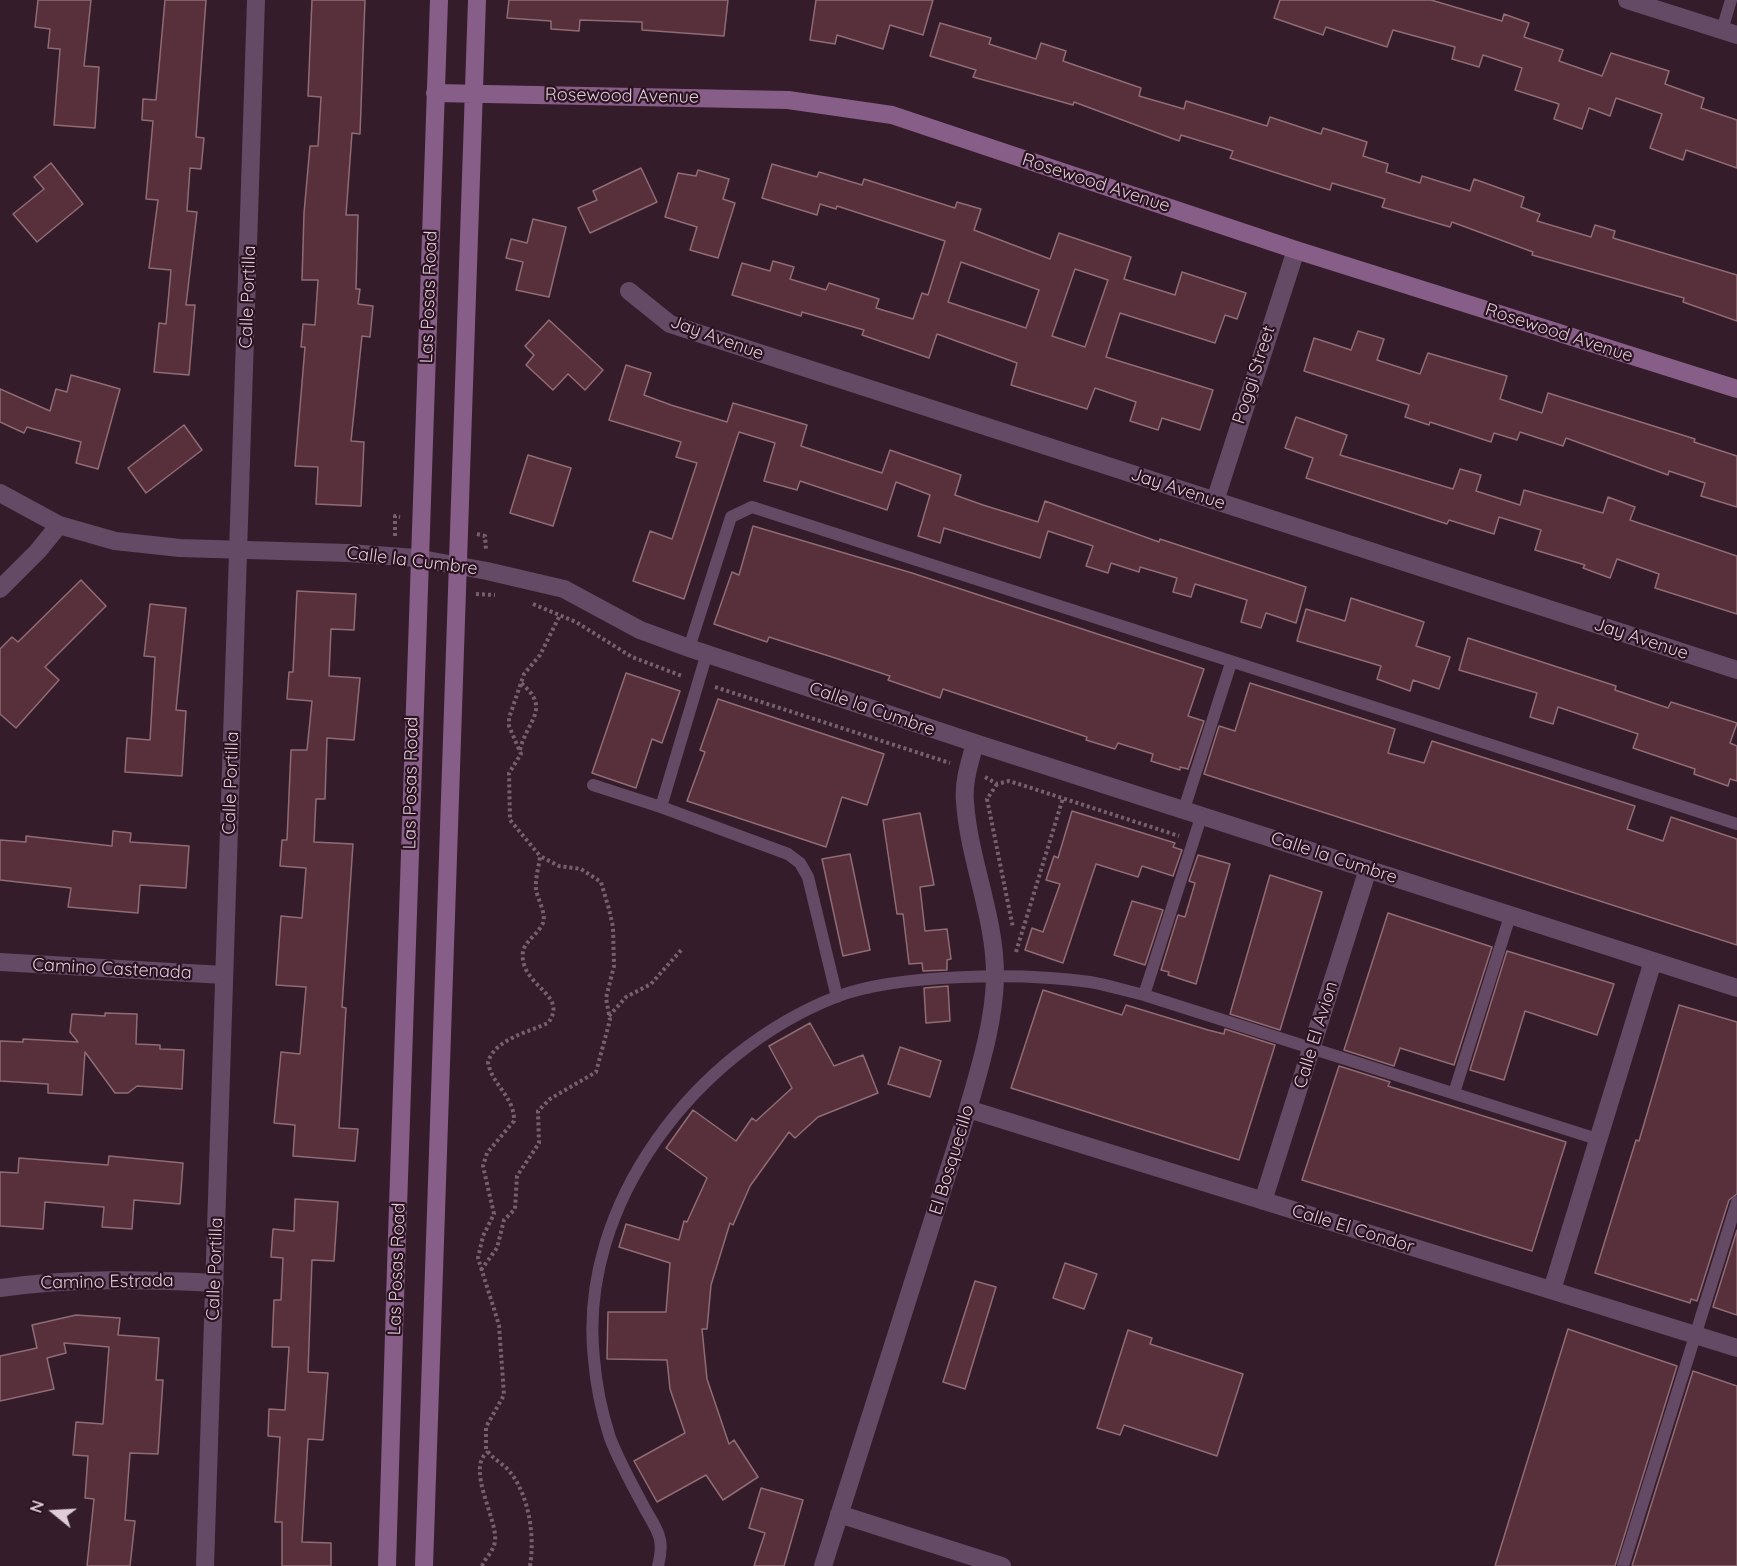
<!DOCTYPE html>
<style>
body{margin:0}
#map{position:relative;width:1737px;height:1566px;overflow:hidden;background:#351c2b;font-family:Quicksand,sans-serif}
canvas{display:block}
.north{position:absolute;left:24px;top:1482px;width:60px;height:60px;-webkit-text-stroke:4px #2b1221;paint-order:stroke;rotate:288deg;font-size:16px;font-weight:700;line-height:24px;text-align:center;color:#deccd6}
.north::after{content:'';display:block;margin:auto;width:21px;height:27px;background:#deccd6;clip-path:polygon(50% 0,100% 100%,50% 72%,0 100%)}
</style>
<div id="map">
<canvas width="1737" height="1566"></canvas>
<div class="north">N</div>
</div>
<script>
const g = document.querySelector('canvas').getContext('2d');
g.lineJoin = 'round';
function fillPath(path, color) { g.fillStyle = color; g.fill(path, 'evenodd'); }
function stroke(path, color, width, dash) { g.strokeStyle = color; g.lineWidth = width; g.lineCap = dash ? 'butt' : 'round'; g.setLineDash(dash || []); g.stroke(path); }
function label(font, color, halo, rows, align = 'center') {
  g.font = font + ' Quicksand,sans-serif'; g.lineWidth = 4.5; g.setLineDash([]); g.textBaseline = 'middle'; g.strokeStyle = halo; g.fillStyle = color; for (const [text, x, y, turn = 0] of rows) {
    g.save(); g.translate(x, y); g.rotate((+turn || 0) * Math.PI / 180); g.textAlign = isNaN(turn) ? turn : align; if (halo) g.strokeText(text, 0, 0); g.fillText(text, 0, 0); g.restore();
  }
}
const building = new Path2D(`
 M38,0h53l-7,66 15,1 -4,61 -41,-3 6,-76 -12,-1 2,-19 -15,-2z
 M165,0h41l-10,137 8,1 -3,31 -11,-1 -3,43 10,1 -11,93h9l-6,70 -35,-3 5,-49 7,1 5,-54 -22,-2 9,-68 -12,-1 7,-78 -11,-1 1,-21 13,1z
 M312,0h53l-5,134 -8,-1 -6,82h12l-2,74h4l-2,15 15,2 -3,31 -8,-1 -11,105 13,1 -3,64 -45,-2 2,-37 -23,-1 10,-119h-4l2,-23 12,1 3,-45h-16l2,-67 6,-67h8l3,-49 -13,-1z
 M509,0h219l-4,36 -82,-6v-8l-62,-2 -1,11 -28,-2v-8l-44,-3z
 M816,0h117l-10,35 -33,-10 -7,24 -46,-14 -2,9 -25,-4z
 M1280,0h151l71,21 2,-7 25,9 -5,14 39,13 -4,11 43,15 9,-23 58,18 -4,13 39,14 -3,10 36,12v48l-51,-18 -3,10 -33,-12 12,-34 -46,-16 -6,18 -21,-8 -7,21 -28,-10 5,-15 -44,-14 7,-22 -39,-13 -4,12 -27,-8 3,-12 -62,-17 -6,17 -61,-20 -3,8 -49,-17z
 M940,23l51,15 -2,6 47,15 5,-16 25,8 -3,10 78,27 -2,8 45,13 2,-8 81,25 3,-9 51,17 2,-6 44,14 -4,14 25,8 -2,8 34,11 2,-7 48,15 4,-12 50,18 -3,10 19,7 -3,7 54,16 4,-12 20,6 -2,7 124,37v46l-54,-19 1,-4 -152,-43 1,-3 -81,-30 -2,5 -68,-20 3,-8 -53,-16 -2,7 -100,-32 3,-7 -52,-16 -2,6 -105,-39 -1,3 -100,-28 3,-7 -46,-14z
 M51,163l32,41 -46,38 -24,-28 31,-25 -10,-12z
 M772,164l45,13 2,-5 43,13 2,-6 91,29 2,-6 24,7 -7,21 76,29 9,-26 72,24 -7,22 51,16 7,-23 64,21 -9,26 -12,-4 -10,28 -95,-30 -14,44 107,33 -13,40 -38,-12 -4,12 -28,-9 6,-19 -41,-14 -8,21 -76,-24 6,-22 -80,-29 -8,24 -67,-23 2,-5 -62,-18 -1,4 -69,-21 10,-32 28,8 3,-10 21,6 -4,12 36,11 3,-7 50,16 -3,9 37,11 9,-26 6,2 17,-54 -108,-35 -1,3 -16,-5 -3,11 -55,-17zM961,262l78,28 -13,38 -78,-26zM1075,269l33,11 -23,67 -33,-11z
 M641,168l16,34 -67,31 -12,-25 19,-8 -4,-9z
 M698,170l31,9 -6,20 12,4 -17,55 -28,-8 7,-23 -32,-10 13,-44 18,3z
 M533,219l33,8 -17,70 -33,-7 7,-28 -17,-4 5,-19 16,4z
 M549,320l54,50 -18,20 -17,-16 -15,16 -27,-25 8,-10 -9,-9z
 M1358,331l26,8 -7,21 43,14 8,-21 79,23 -7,23 42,14 6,-20 147,46 -1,3 43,14v51l-36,-11 4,-13 -36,-12 -1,4 -102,-37 -3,8 -43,-14 -3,8 -23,-7 -3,9 -61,-20 -1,3 -24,-8 4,-12 -105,-34 10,-33 37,12z
 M626,365l25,8 -7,22 27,10 56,17 6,-19 74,22 -6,21 81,27 8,-23 71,25 -6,20 28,10 55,17 7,-21 114,41 1,-3 146,48 -10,36 -30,-10 -5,15 -20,-6 6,-22 -52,-16 -4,13 -18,-5 4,-14 -37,-11 -1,5 -28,-9 -3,10 -22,-7 7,-20 -45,-15 -8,27 -96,-30 -4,15 -22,-7 12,-41 -34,-13 -9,28 -87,-29 -3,9 -33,-9 11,-38 -36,-11 -55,167 -51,-18 17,-50 22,8 25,-76 -21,-6 5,-15 -72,-22z
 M71,375l49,14 -22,80 -22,-6 5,-21 -54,-15 -3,6 -24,-11v-33l50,22 6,-22 11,3z
 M1296,417l51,18 -7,20 113,34 7,-20 21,6 -5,16 44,14 4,-15 79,23 5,-16 27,10 -5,13 107,36v58l-82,-26 4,-14 -42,-15 -7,19 -27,-10 2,-3 -50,-15 6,-20 -42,-13 -5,17 -45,-14 -2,4 -141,-46 7,-20 -28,-10z
 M184,425l18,25 -56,43 -18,-25z
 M528,455l43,13 -18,58 -43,-13z
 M753,526l159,47 292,96 -16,47 16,5 -16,48 -8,-2v3l-29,-9 2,-7 -35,-11 -3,6 -29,-9 1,-3 -144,-48 -3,9 -52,-18 2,-4 -58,-19 -63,-20 -2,5 -53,-18 18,-52 7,3z
 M81,580l25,26 -61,61 14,13 -43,48 -16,-14v-65l12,-12 6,5z
 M297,591l59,3 -2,36 -23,-1 -2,47 31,2 -6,62 -27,-2 -2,61h-9l-2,43 39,2 -11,163 4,1 -7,120 19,1 -3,32 -62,-5 2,-31 -21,-2 7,-71 19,2 6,-67 -30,-2 5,-69 21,2 4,-50 -26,-2 2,-26h5l4,-90h16l5,-49 -25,-2 2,-27h4z
 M1351,598l73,24 -8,24 34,11 -11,32 -26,-9 -3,11 -33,-12 4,-13 -84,-25 9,-32 39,12z
 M150,604l36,4 -10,102 10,1 -4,65 -57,-4 2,-34 23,2 5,-83 -11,-1z
 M1468,638l148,48 -1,4 53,18 3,-6 66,21 -7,20 7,3v35l-7,-2 -2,7 -34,-12 1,-5 -62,-21 5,-14 -80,-27 -5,17 -23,-7 7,-24 -78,-23z
 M626,673l54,18 -18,52 -10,-4 -16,49 -44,-15z
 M1250,683l145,46 -7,24 36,10 8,-22 203,65 -8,23 36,12 8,-24 66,22v106l-533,-171 15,-48 16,5z
 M718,699l166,55 -17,51 -25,-8 -16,50 -139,-46 18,-49 -5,-2z
 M1072,811l103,32 -2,4 9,3 -9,26 -31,-10 -4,11 -42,-13 -33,99 -38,-13 7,-22 11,4 17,-48 -14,-4 8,-24 4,2z
 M920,813l14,72 -14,2 5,44 22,-2 4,30 -4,1v10l-24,1 -1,-8 -13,1 -6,-50h-6l-14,-94z
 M113,831l18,2 -1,9 59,4 -3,42 -46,-3 -2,28 -70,-6 3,-19 -71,-8v-40l26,2v-6l86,10z
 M850,854l20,96 -27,6 -21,-97z
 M1198,855l32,9 -34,120 -28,-9 1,-3 -8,-2 17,-55 7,2 10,-34 -6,-2z
 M1270,875l52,17 -42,138 -50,-16z
 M1132,901l31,9 -18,55 -31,-10z
 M1388,913l104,34 -38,118 -54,-17 -6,18 -50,-16z
 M1507,951l107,33 -17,51 -72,-24 -21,69 -34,-10z
 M948,986l2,35 -24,2 -2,-35z
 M1043,990l79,25 4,-10 82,25 16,4 1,-5 50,16 -36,115 -228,-72z
 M1679,1005l58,17v172l-8,6 -32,101 -6,-2 -1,4 -95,-30 41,-133 3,1z
 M105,1013l32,1 -1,30 24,1v4l24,1 -2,39 -45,-3 -9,7h-13l-30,-41 -3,43 -34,-2v-9l-48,-3v-40l23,1v-3l55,3 -8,-10 2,-18 33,2z
 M810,1023l24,43 29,-11 15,38 -60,24 -23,21 -6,-6 -39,54 -17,39 -3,-2 -19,62 -4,44h-5l5,50 22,65 5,-4 24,37 -35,23 -17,-25 -49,27 -23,-41 51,-28 -15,-44 -3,-29 -60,-1 1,-47h58l4,-49 -51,-16 7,-23 53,16 5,-19 3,1 20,-44 -41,-30 27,-38 43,31 16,-23 4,3 36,-33 -23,-42z
 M900,1047l41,14 -11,36 -42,-13z
 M1339,1066l51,16 -2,4 178,56 -34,109 -230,-71z
 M109,1156l74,7 -3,41 -46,-4 -2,29 -30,-2 2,-20 -59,-5 -2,27 -43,-3v-54l18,1 1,-15 89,7z
 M295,1199l43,3 -4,59 -22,-1 -4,112 20,1 -5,67 -15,-1 -6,103 29,1v23h-49v-44h-7l5,-85 -12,-1 1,-27 16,1 4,-63h-17l2,-47h7l2,-42 -12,-1 2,-28 21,2z
 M1737,1230v85l-24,-8z
 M1065,1263l32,11 -13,35 -31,-11z
 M975,1281l21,6 -31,102 -22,-7z
 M76,1315l44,3 -2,17 41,3 -3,42h7l-5,74 -28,-1 -5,67 10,1 -5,45h-43l7,-67 -9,-1 3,-42 -15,-1 3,-33 27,2 6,-77 -45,-4 2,10 -19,5 7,31 -54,12v-45l37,-8 -5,-23z
 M1568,1329l109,37 -62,200h-120z
 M1128,1330l24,8 -2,6 93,30 -26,82 -93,-31 -4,10 -23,-7z
 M1693,1371l44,15v180h-105z
 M761,1488l42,12 -19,66h-30l11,-33 -16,-5z`);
fillPath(building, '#58303b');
stroke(building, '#8f6c74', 1.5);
stroke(new Path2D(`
 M477,534l8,2 1,14
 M395,536v-20l5,1
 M476,594l19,1
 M533,604l43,18 56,35 50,19
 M715,687l235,76
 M520,750c7,-30 32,-41 1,-67
 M985,777l12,7 12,-3 13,4 157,51
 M997,784l-10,15 26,129
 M1016,952l47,-154
 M609,1016l17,-19 25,-13 31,-35
 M481,1270l16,-22 7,-28 11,-11 2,-33 22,-33 -1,-32 12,-12 46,-27 14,-52 -4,-22 8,-32 -1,-39 -4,-18 -8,-27 -20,-13 -22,-3 -19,-10
 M482,1566c3,-8 12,-15 13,-25 3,-21 -30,-74 -7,-89
 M530,1566c5,-29 -1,-71 -20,-94 -7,-9 -18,-13 -24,-23v-22l18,-32 -5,-70 -21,-67 5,-22 11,-22 -11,-48 4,-13 27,-32c1,-24 -23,-37 -26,-59 7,-23 41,-30 60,-39 20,-27 -21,-35 -25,-63 -3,-17 12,-22 19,-35 6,-10 -5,-26 -6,-36 -1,-11 3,-22 4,-33l-30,-36 -1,-47 12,-19 -12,-28v-8l15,-44 16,-19 20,-40`), '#77606e', 4, [3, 3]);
stroke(new Path2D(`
 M1722,30l9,-30
 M689,648l42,-131 21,-10 985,317
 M593,785l68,22 127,47 12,9 8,14 29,120
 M661,807l46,-154
 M1184,809l47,-146
 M1144,995l58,-181
 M1454,1093l56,-177
 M658,1566c2,-8 4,-22 1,-30 -3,-10 -11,-21 -16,-31 -12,-22 -24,-44 -33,-67 -8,-25 -14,-53 -16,-79 -17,-155 103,-308 242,-362 62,-24 188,-24 254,-15 18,3 36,9 54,13l453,144
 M1623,1566l114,-364`), '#644a65', 12);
stroke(new Path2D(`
 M1627,0l110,35
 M629,291l41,33 1067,346
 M0,493l59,32 56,16 65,7 168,5 68,5 71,13 77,18 76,41 49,18 286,95 762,245
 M1215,501l81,-251
 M0,589l38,-38 21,-26
 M0,962l223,13
 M968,1109l769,239
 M1263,1201l105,-332
 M0,1288c72,-10 143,-9 215,-5
 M1552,1290l101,-329
 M839,1514l163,52
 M205,1566l51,-1566
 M823,1566l145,-457c12,-42 26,-87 27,-131 1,-60 -26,-117 -30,-176 -2,-21 5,-40 10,-59`), '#644a65', 18);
stroke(new Path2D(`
 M435,93l353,7 104,15 404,135 441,139
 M387,1566c16,-522 30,-1044 52,-1566
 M424,1566l53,-1566`), '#875e88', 18);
label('18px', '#deccd6', '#2b1221', [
 ["Rosewood Avenue",622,96,1],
 ["Rosewood Avenue",1096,183,18],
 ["Calle Portilla",248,297,-88],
 ["Las Posas Road",429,297,-88],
 ["Rosewood Avenue",1559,333,18],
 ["Jay Avenue",717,338,20],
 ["Poggi Street",1254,375,-72],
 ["Jay Avenue",1178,489,18],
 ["Calle la Cumbre",412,561,7],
 ["Jay Avenue",1641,639,18],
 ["Calle la Cumbre",872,709,19],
 ["Calle Portilla",231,783,-88],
 ["Las Posas Road",411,783,-89],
 ["Calle la Cumbre",1334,858,18],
 ["Camino Castenada",112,969,3],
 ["Calle El Avion",1316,1035,-73],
 ["El Bosquecillo",952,1160,-73],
 ["Calle El Condor",1353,1229,17],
 ["Calle Portilla",215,1269,-88],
 ["Las Posas Road",397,1269,-88],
 ["Camino Estrada",107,1282,-1]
]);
</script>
